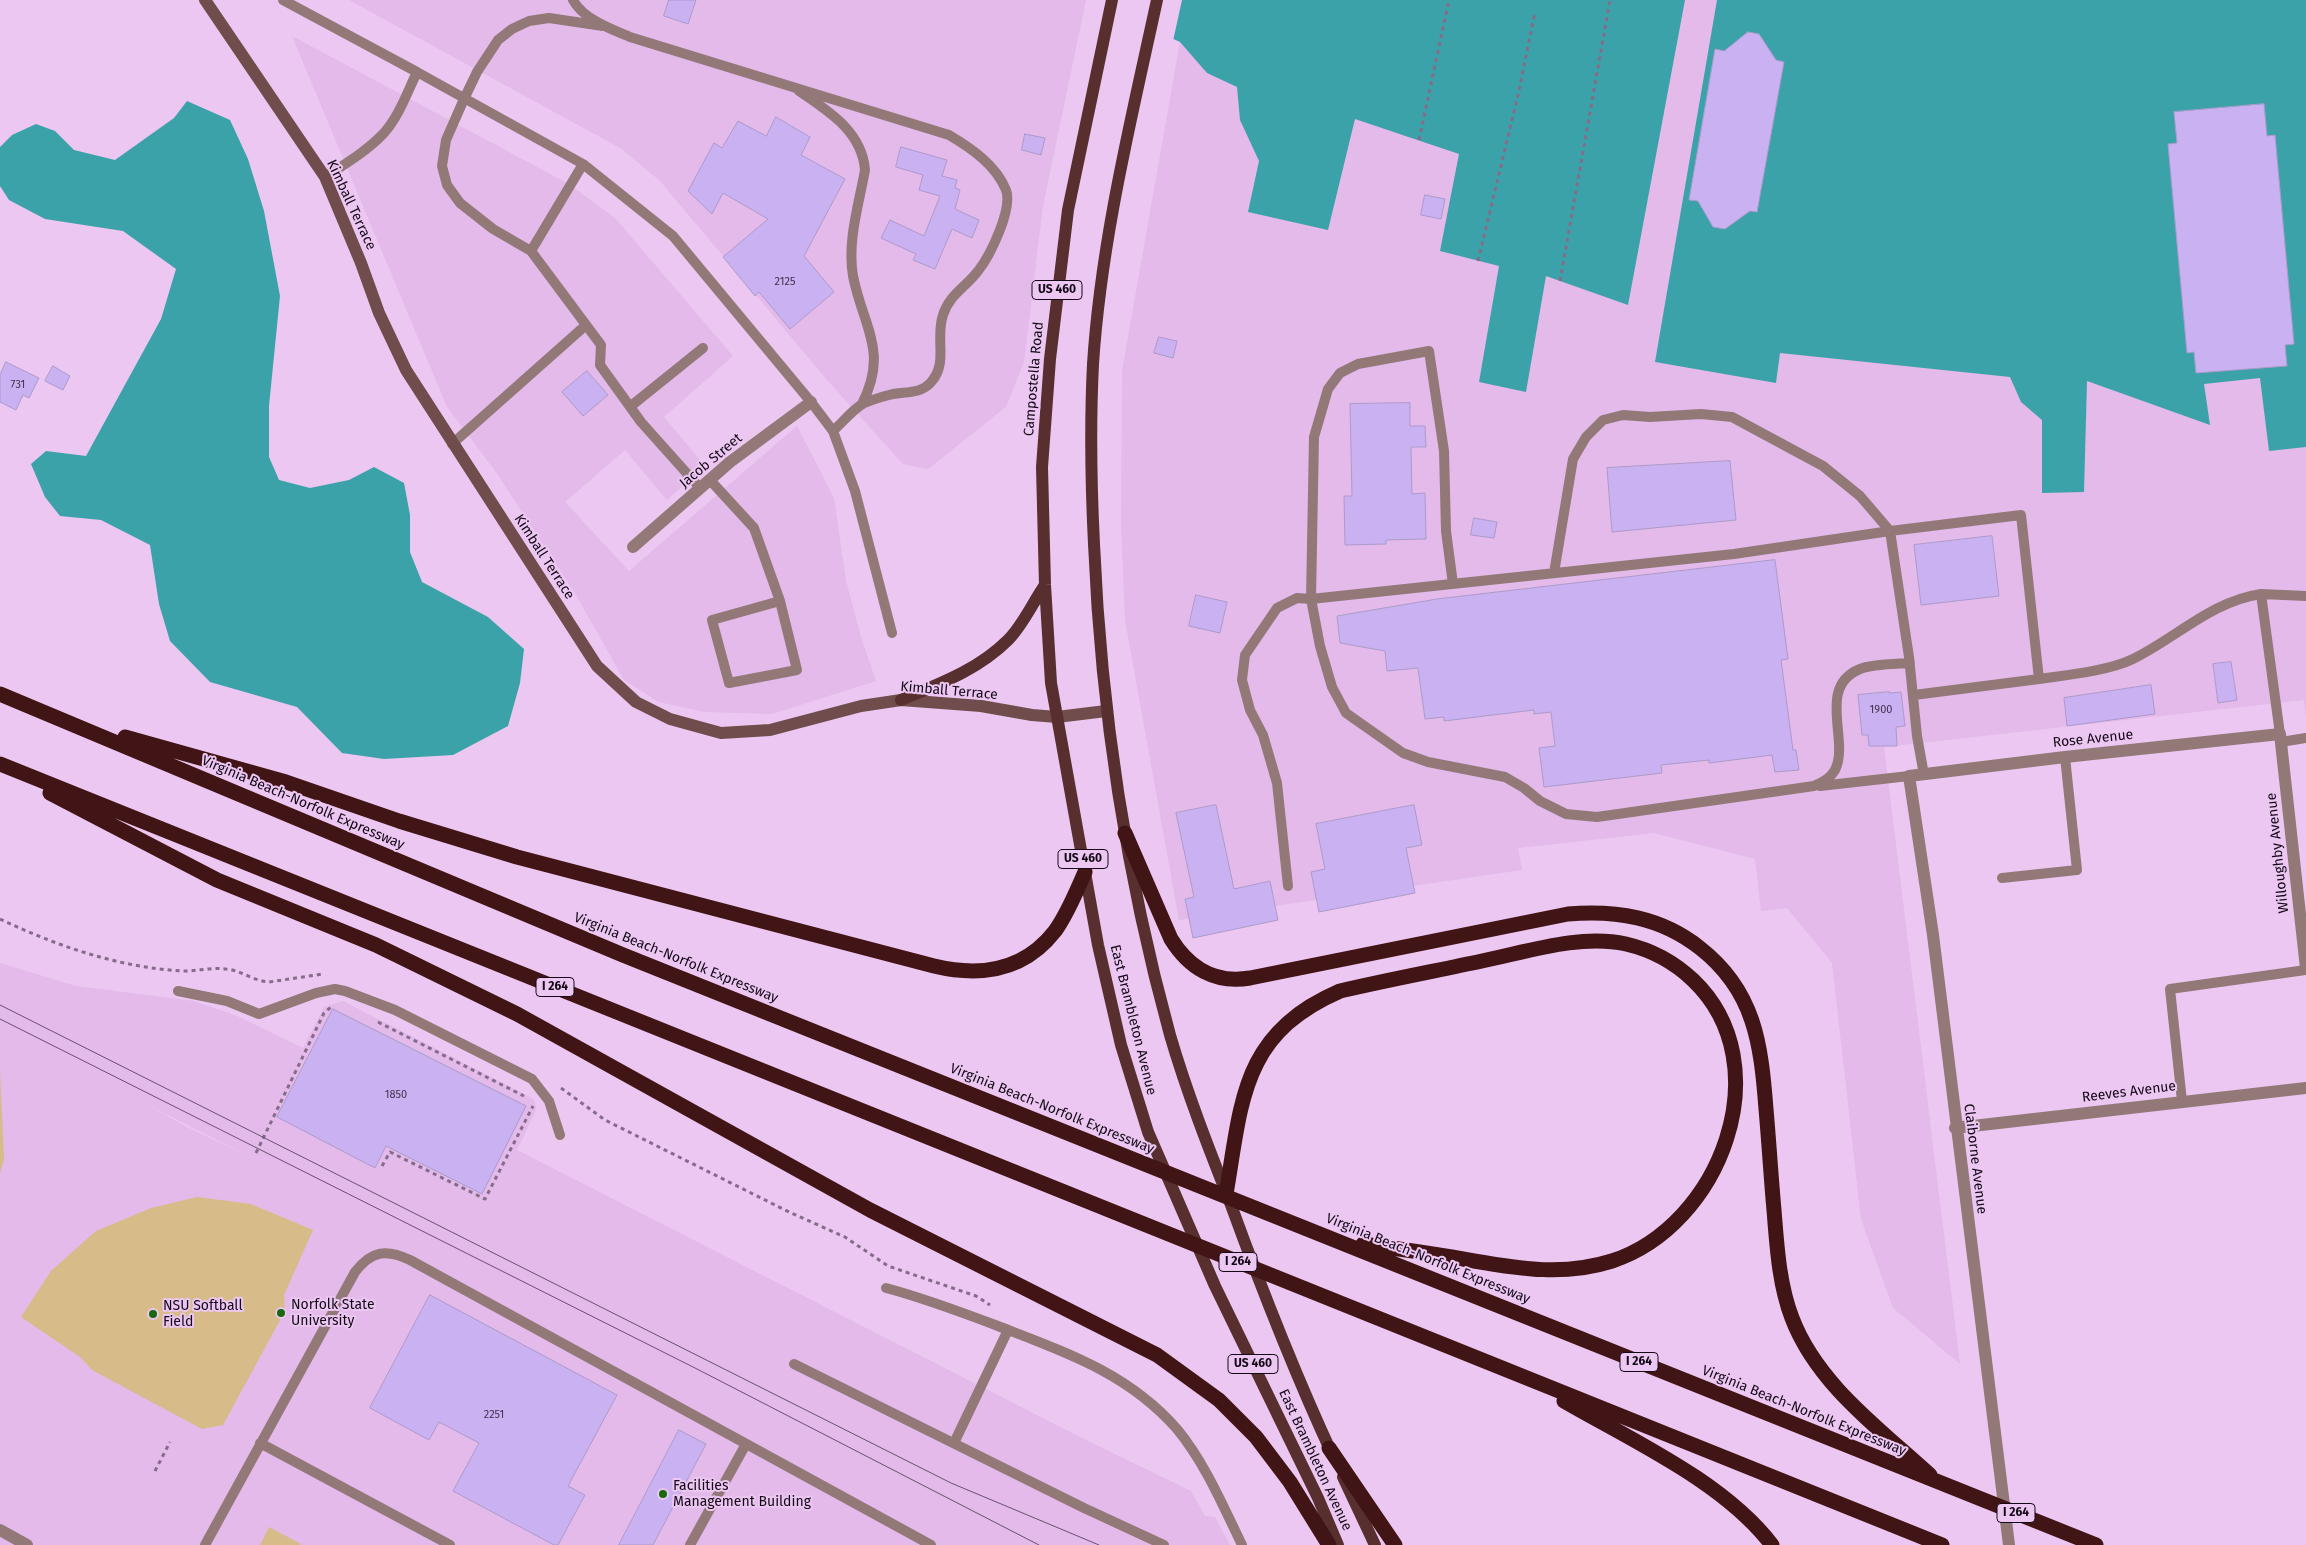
<!DOCTYPE html>
<style>
body{margin:0}
canvas{display:block;background:#ebc7f1}
</style>
<canvas width="2306" height="1545"></canvas>
<script>
const g = document.querySelector('canvas').getContext('2d');
g.lineJoin = 'round';
function fillPath(path, color) { g.fillStyle = color; g.fill(path, 'evenodd'); }
function stroke(path, color, width, dash) { g.strokeStyle = color; g.lineWidth = width; g.lineCap = dash ? 'butt' : 'round'; g.setLineDash(dash || []); g.stroke(path); }
function label(font, color, halo, rows, align = 'center') {
  g.font = font + ' "Fira Sans",sans-serif'; g.lineWidth = 4; g.setLineDash([]); g.textBaseline = 'middle'; g.strokeStyle = halo; g.fillStyle = color; for (const [text, x, y, turn = 0] of rows) {
    g.save(); g.translate(x, y); g.rotate((+turn || 0) * Math.PI / 180); g.textAlign = isNaN(turn) ? turn : align; if (halo) g.strokeText(text, 0, 0); g.fillText(text, 0, 0); g.restore();
  }
}
fillPath(new Path2D(`
 M349,0h737l-43,206 -19,156 -18,45 -78,62 -25,-5 -75,-83 -168,-200 -38,-32z
 M1301,0h828l177,91v625l-2,-16 -420,47 76,617 -67,-56 -32,-89 -29,-256 -45,-55 -26,3 -6,-52 -101,-26 -136,15 4,22 -343,50 -54,-300 -4,-94 1,-155 58,-329z
 M292,36l275,147 48,35 118,138 -69,61 41,49 -38,34 -42,-50 -60,52 64,69 168,-145 37,72 12,83 15,56 15,44 -104,33 -68,-2 -45,-10 -35,-22 -48,-85 -80,-123 -49,-65z
 M0,963l76,23 118,15 43,15 66,32 21,-41 19,-6 189,97 3,4 1,8 -19,40 569,290 105,51 14,25 10,1 15,28h-1230zM144,1103l110,56 -67,-32z`), '#e3baea');
fillPath(new Path2D(`
 M0,1070l4,89 -4,14z
 M197,1197l54,7 62,26 -29,65 1,16 -62,114 -21,4 -110,-59 -12,-13 -59,-40 30,-46 45,-40 55,-23z
 M269,1527l32,17 -1,1h-40z`), '#d7bb89');
fillPath(new Path2D(`
 M1089,0h596l-57,305 -82,-29 -20,116 -47,-10 20,-116 -59,-15 19,-97 -104,-35 -27,111 -80,-18 11,-51 -19,-41 -3,-33 -30,-14 -27,-31z
 M1717,0h589v447l-37,4 -9,-73 -56,6 6,41 -123,-44 -3,111 -42,1v-73l-21,-18 -11,-25 -230,-24 -4,30 -121,-21z
 M187,101l43,19 18,39 16,52 16,85 -11,110v51l10,23 31,8 39,-8 25,-13 30,16 6,32v37l12,30 66,35 36,32 -4,34 -12,43 -55,29 -69,4 -42,-6 -45,-46 -87,-25 -40,-41 -11,-37 -9,-59 -49,-25 -41,-4 -15,-19 -14,-33 15,-13 40,5 75,-137 15,-50 -53,-38 -78,-12 -36,-19 -9,-14v-39l12,-12 24,-11 19,7 19,19 41,10 59,-42z`), '#3ca2a9');
fillPath(new Path2D(`
 M1088,0h94l-9,41 -86,-39z`), '#ebc7f1');
const building = new Path2D(`
 M669,0h27l-8,24 -24,-8z
 M1748,32l11,2 17,26 8,2 -27,150 -7,-1 -25,18 -12,-2 -15,-26 -9,-1 26,-151 9,2z
 M2264,104l3,32 8,-1 19,209 -9,1 2,21 -91,7 -2,-21 -7,1 -19,-209 9,-1 -3,-31z
 M776,117l34,20 -9,18 44,24 -41,77 30,36 -44,37 -31,-37 -4,4 -32,-39 45,-38 -45,-26 -11,21 -24,-23 26,-48 8,5 16,-27 28,15z
 M1025,134l20,4 -4,17 -19,-5z
 M901,147l46,13 -5,16 15,4 -2,8 5,2 -5,19 24,11 -7,18 -20,-9 -17,40 -22,-9 3,-6 -35,-16 9,-18 34,16 16,-40 -21,-6 4,-15 -27,-8z
 M1425,195l20,4 -4,20 -20,-4z
 M1159,337l18,4 -4,17 -19,-5z
 M6,362l33,16 -10,20 -6,-3 -7,15 -16,-8v-27z
 M53,366l17,10 -7,14 -18,-9z
 M587,371l21,24 -25,21 -21,-24z
 M1410,403v23h15l1,21h-15l1,47 13,-1 1,46 -40,1v4l-41,1 -1,-49h8l-2,-92z
 M1730,461l6,59 -124,12 -5,-64z
 M1474,518l23,4 -3,16 -23,-3z
 M1992,536l7,60 -78,9 -7,-60z
 M1775,560l13,99 -7,1 12,90h3l3,20 -24,2 -3,-17 -63,8v-3l-48,5 1,8 -118,14 -5,-39 16,-2 -4,-34 -17,2v-4l-90,11v-4l-19,2 -7,-51 -31,3 -2,-20 -45,-8 -3,-27 100,-17z
 M1196,595l31,7 -7,31 -31,-7z
 M2231,662l6,38 -19,3 -5,-39z
 M2151,685l4,29 -88,12 -3,-28z
 M1889,692v1l12,-1 4,34 -9,1 1,19h-28l-1,-11h-6l-4,-40z
 M1216,805l18,84 36,-8 8,39 -85,18 -8,-39 9,-2 -18,-84z
 M1414,805l8,40 -16,3 9,45 -96,19 -8,-40 14,-3 -9,-45z
 M333,1009l193,97 -44,88 -96,-48 -11,22 -98,-51z
 M430,1295l187,100 -49,91 17,9 -27,50h-4l-101,-54 26,-48 -40,-21 -10,18 -59,-32z
 M679,1430l27,14 -53,101h-34z`);
fillPath(building, '#c9b1f2');
stroke(building, '#ac9bca', 1);
stroke(new Path2D(`
 M1419,140l30,-140
 M1478,261l40,-166 17,-83
 M1560,281l50,-281
 M0,919c57,27 120,49 184,52 14,0 28,-4 42,-2 15,1 27,12 43,13l54,-8
 M378,1022l146,74
 M561,1088l44,32 184,92 56,25 43,29 88,30 14,9
 M256,1153l68,-140 7,-6
 M382,1166l8,-14 95,47 48,-93
 M155,1471l15,-29`), '#856c89', 3, [4, 4]);
stroke(new Path2D(`
 M283,0l134,72
 M573,0c10,19 38,29 57,37l319,98c22,13 47,30 57,55 7,19 -16,66 -28,81 -12,16 -29,24 -35,44 -8,23 5,47 -11,66 -11,14 -28,10 -43,14 -8,2 -17,5 -25,8 -11,6 -22,20 -31,28
 M603,26l-54,-8 -20,3 -17,8 -14,11 -21,32 -13,27 -18,41 -4,26 5,19 13,18 33,26 38,22 70,94 -1,20 41,57 59,66
 M799,91c29,20 63,40 66,79 -6,34 -18,71 -12,106 10,51 36,75 9,128
 M325,177c20,-13 42,-26 59,-44 15,-17 23,-40 33,-61l166,92 90,72 138,166 22,29 22,60 37,142
 M531,251l52,-87
 M631,406l72,-58
 M452,444l134,-119
 M710,480l44,48 26,73 17,69 -68,13 -17,-63 68,-19
 M1554,573l19,-114 13,-22 17,-17 20,-5 27,2 51,-3 31,3 91,49 37,30 30,35
 M1453,584l-7,-53 -2,-80 -15,-100 -71,13 -18,9 -12,16 -14,48 -3,162 423,-45 156,-23
 M2261,594l45,2
 M1914,695l125,-16
 M2281,742l25,-4
 M1924,775l-7,-39 -8,-79 -19,-126 131,-16 18,164c28,-4 69,-8 94,-20 43,-21 79,-58 128,-65l19,140
 M1820,786l89,-10
 M2002,878l75,-8 -12,-113
 M1288,886l-11,-103 -14,-48 -13,-25 -8,-30 3,-25 32,-47 20,-10 14,1 9,47 12,41 14,26 57,40 25,9 77,15 19,11 16,13 26,13 31,3 217,-31c8,-4 16,-7 21,-16 15,-30 -19,-83 25,-101 12,-5 36,-5 50,-6
 M178,991l49,10 32,13 57,-21 19,-4 10,2 50,19 137,69 17,22 11,34
 M2182,1101l-12,-112 136,-19
 M886,1288c38,10 75,24 112,38 67,26 130,47 179,103 28,34 46,77 65,116
 M794,1364l290,144 80,37
 M260,1443l190,102
 M954,1443l54,-113
 M205,1545l150,-273c17,-22 32,-23 55,-12l521,285
 M690,1545l56,-101`), '#927978', 10);
stroke(new Path2D(`
 M633,547l97,-85 81,-60
 M1955,1128l351,-40
 M0,1530l27,15
 M2009,1545l-76,-610 -24,-159 156,-19 215,-23 26,234`), '#927978', 12);
stroke(new Path2D(`
 M205,0l120,177 36,86 18,50 27,57 191,296 39,36 34,17 51,14 49,-3 91,-24 40,-6 80,6 51,9 25,2 49,-6`), '#704d4c', 12);
stroke(new Path2D(`
 M1112,0l-44,210 -18,149 -8,108 3,118 6,98 47,262 23,100 27,87 67,154 103,212 20,47
 M1157,0c-26,120 -56,241 -64,364 -3,60 -2,120 1,180 7,166 32,331 76,491 17,58 39,114 61,170 31,85 64,169 102,251
 M901,700c38,-16 77,-30 107,-60 15,-15 25,-38 37,-55
 M1343,1477l32,68`), '#572f2e', 12);
stroke(new Path2D(`
 M0,694l623,261 1473,590
 M125,737l161,45 113,39 118,36 417,109c46,11 90,5 121,-35 13,-18 21,-39 30,-59
 M0,764l1942,781
 M50,793l167,87 159,65 141,69 353,196 287,145 62,45 37,37 34,45 39,63
 M1125,833l46,106c18,29 44,45 79,39l318,-64c48,-4 93,3 132,34 55,43 61,96 66,161 3,34 5,68 8,101 3,37 5,74 18,108 25,66 88,111 138,157
 M1226,1194c16,-93 15,-160 114,-203 47,-11 95,-20 142,-30 45,-9 97,-27 144,-17 26,6 48,18 67,36 89,85 27,246 -81,281 -47,15 -91,8 -138,0 -37,-7 -74,-12 -111,-17
 M1564,1401c69,40 160,81 208,144
 M1329,1448l66,97`), '#411415', 15);
stroke(new Path2D(`
 M0,1005l951,478 148,62
 M0,1019l695,349 344,177`), '#67526c', 1);
for (const [x, y, r, color] of [
 [281,1313,5,"#18690b"],
 [153,1314,5,"#18690b"],
 [663,1494,5,"#18690b"]
]) { const dot = new Path2D(); dot.arc(x, y, r, 0, 2 * Math.PI); g.fillStyle = color; g.fill(dot); stroke(dot, '#ebc7f1', 2); }
label('11px', '#41324e', null, [
 ["2125",785,282],
 ["731",18,385],
 ["1900",1881,710],
 ["1850",396,1095],
 ["2251",494,1415]
]);
for (const [x, y, w] of [
 [1057,290,50],
 [1083,859,50],
 [555,987,38],
 [1238,1262,38],
 [1639,1362,38],
 [1253,1364,50],
 [2016,1513,38]
]) { const box = new Path2D(); box.roundRect(x - w / 2, y - 9.5, w, 19, 4); g.fillStyle = '#ebc7f1'; g.fill(box); stroke(box, '#140817', 1); }
label('bold 12px', '#140817', null, [
 ["US 460",1057,290],
 ["US 460",1083,859],
 ["I 264",555,987],
 ["I 264",1238,1262],
 ["I 264",1639,1362],
 ["US 460",1253,1364],
 ["I 264",2016,1513]
]);
label('14px', '#140817', '#ebc7f1', [
 ["Kimball Terrace",351,205,65],
 ["Campostella Road",1034,379,-85],
 ["Jacob Street",711,461,-40],
 ["Kimball Terrace",544,557,57],
 ["Kimball Terrace",949,691,5],
 ["Rose Avenue",2093,739,-6],
 ["Virginia Beach-Norfolk Expressway",303,803,23],
 ["Willoughby Avenue",2278,853,-96],
 ["Virginia Beach-Norfolk Expressway",676,958,22],
 ["East Brambleton Avenue",1133,1020,76],
 ["Reeves Avenue",2129,1092,-7],
 ["Virginia Beach-Norfolk Expressway",1052,1109,22],
 ["Claiborne Avenue",1975,1159,83],
 ["Virginia Beach-Norfolk Expressway",1428,1259,22],
 ["Virginia Beach-Norfolk Expressway",1804,1411,22],
 ["East Brambleton Avenue",1315,1460,65]
]);
label('14px', '#140817', '#ebc7f1', [
 ["Norfolk State",291,1305],
 ["University",291,1321],
 ["NSU Softball",163,1306],
 ["Field",163,1322],
 ["Facilities",673,1486],
 ["Management Building",673,1502]
], 'left');
</script>
